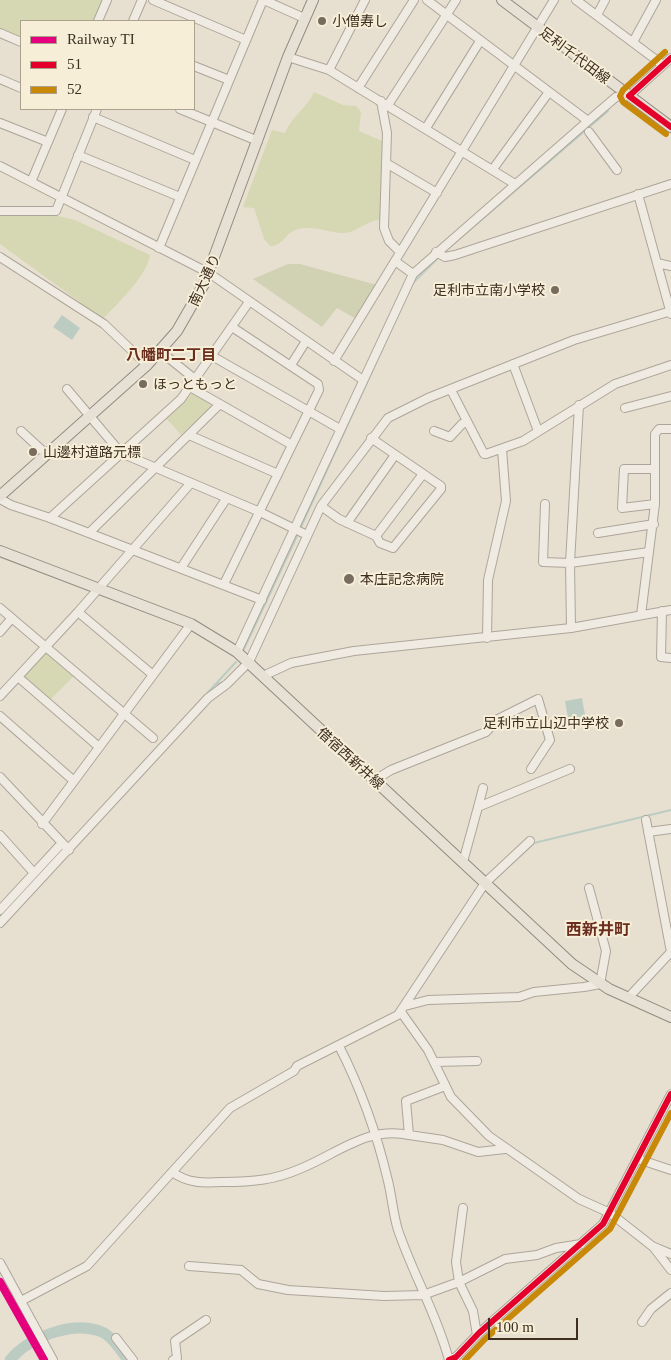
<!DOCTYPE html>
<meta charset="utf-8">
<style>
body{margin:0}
#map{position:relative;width:671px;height:1360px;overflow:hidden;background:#e7e0d1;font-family:Georgia,serif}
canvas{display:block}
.legend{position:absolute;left:20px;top:20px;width:175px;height:90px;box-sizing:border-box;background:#f7eed8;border:1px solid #ada18e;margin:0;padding:6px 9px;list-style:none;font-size:15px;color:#3d2e20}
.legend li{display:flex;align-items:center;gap:10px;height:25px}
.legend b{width:25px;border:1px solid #ada18e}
.scale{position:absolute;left:488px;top:1318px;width:90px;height:22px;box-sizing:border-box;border:2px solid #3d2e20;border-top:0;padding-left:6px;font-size:15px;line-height:18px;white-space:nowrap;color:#3d2e20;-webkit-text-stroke:4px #f7eed8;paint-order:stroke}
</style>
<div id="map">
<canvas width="671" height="1360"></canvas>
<ul class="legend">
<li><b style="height:6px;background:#e5007d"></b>Railway TI</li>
<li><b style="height:6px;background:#e4002b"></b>51</li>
<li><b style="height:6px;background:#c88808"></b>52</li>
</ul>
<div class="scale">100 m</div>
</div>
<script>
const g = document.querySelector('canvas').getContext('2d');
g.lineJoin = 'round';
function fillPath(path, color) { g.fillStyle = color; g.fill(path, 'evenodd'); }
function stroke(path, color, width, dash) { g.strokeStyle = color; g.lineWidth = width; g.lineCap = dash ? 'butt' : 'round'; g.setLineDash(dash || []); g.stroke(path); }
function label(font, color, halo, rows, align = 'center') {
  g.font = font + ' Georgia,"Noto Sans JP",serif'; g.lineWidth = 4; g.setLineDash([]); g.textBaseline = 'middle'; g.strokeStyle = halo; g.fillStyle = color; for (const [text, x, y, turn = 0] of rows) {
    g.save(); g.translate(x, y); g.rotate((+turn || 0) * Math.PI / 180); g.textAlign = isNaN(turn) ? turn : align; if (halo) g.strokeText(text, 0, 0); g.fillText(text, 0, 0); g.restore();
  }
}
fillPath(new Path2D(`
 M0,0h104l-9,21h-74v18l-21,-9z
 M314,92l29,13 13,1 5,6 -2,19 23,10 2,21 -3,58c-13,-1 -25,13 -37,13 -16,0 -36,-10 -51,-2 -9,5 -11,15 -23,15l-6,-7 -10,-31 -11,-1 29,-77 13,3c6,-16 22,-25 29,-41z
 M45,213l30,7 75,35c-3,21 -33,49 -47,64l-103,-75v-30z
 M192,393l18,10 1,4 -30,28 -15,-17z
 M45,650l29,26 -25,25 -28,-24z`), '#d6d7b3');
fillPath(new Path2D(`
 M288,264h12l77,21 -21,34 -19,-11 -15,19 -69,-48z`), '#d1d1b3');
fillPath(new Path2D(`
 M62,315l18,13 -8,12 -19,-13z
 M582,698l4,22 -17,4 -4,-23z`), '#bcccc2');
stroke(new Path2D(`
 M444,252l164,-141
 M412,284l25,-25
 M301,527l104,-228
 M293,558l9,-19
 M244,649l53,-113
 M214,685l10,-3
 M94,816l142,-154
 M492,882l42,-39 137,-33
 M0,917l61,-66`), '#bcccc2', 2);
stroke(new Path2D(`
 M10,1360c19,-23 63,-40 92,-28 10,4 19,19 26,28`), '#bcccc2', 11);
const minor = new Path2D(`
 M153,0l93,40
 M264,0l40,18
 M427,0l161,121
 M576,0l87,65
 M597,15l8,-15
 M98,21l9,-21
 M133,21l9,-21
 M0,33l21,9
 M633,42l23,-42
 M288,57l41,13 186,114
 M194,66l35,14
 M329,70l36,-70
 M0,79l21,9
 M358,88l56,-88
 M381,101l6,32 -3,95 5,13 11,11
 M388,105l68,-105
 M180,109l78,32
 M93,117l102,43
 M0,123l48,19
 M426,128l54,-87
 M589,132l28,38
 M78,155l102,42
 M386,163l51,30
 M0,166l209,107 154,107
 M493,169l56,-77
 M31,182l31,-73
 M638,194l33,120
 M0,211h56l41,-102
 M159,248l104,-248
 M436,252l9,5 10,-2 216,-71
 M0,257l104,67 43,41
 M395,261l18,13
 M657,263l14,3
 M160,351l36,29
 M212,356l128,73
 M334,361l220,-361
 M513,364l25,67
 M291,365l15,-24
 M190,387l102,58
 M67,389l54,64 139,59 47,23
 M451,390l33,64h2l37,-13 92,-57 56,-19
 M625,408l46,-12
 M21,431l25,23
 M434,431l16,6 12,-13 5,-2
 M189,435l89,39
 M655,469h-31l-2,39 33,-4
 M0,499l11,6 39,13 212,82
 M545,504l-2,58 27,1 79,-11
 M321,506l18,13 37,17 4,7 13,5 48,-59v-3l-70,-48
 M50,518l131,-119 68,-97
 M347,523l48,-68
 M89,533l131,-129
 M598,533l56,-9
 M376,536l47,-62
 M181,568l45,-69
 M224,584l95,-194 -1,-6 -86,-57
 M0,608l153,130
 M662,611l-1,46 10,1
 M78,612l75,63
 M641,615l14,-111v-70l4,-5h12
 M571,628l-1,-65 9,-158
 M0,632l12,-14
 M487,638l1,-58 18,-79 -4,-52
 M237,652l176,-378 175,-153 28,-24 13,-1 42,-38
 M263,676l28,-13 63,-12 217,-23 100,-18
 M18,677l81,70
 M0,696l78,-84 112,-128
 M0,716l74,65
 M0,777l69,73
 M375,780l16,-10 95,-38 12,-13 40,-20 12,41 -19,29
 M478,807l5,-19
 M42,824l149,-200
 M648,832l23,-3
 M0,835l34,38
 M463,862l15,-55 92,-38
 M0,910l62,-67
 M0,923l208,-225 19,-14 22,-22 72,-156 67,-88 40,-20 146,-58 97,-29
 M628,998l43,-46 -25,-132
 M405,1006l23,-6 91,-3 15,-5 50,-5 16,-3 6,-33 -17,-63
 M401,1012l27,38 23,47 38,39 90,63 31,14 42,33 19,8
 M339,1046c22,43 38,88 49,135 4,16 5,33 10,49 15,44 39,85 51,130
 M434,1062l43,-1
 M445,1086l-39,15 3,34 34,5 35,12 27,-3
 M638,1159l33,11
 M172,1172c17,12 32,11 51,10 30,0 52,-2 79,-14 36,-15 66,-42 107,-33
 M463,1208l-7,54 3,20 14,29 4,24
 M654,1248l17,22
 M0,1263l53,97
 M189,1266l52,4 17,14 30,6 96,6 39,-1 36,-13 46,-23 32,-4 19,-7 25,-4
 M21,1301l66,-35 143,-158 64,-37 3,-5 101,-51 87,-132 45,-42
 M642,1322l9,-13 20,-16
 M116,1338l17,22
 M173,1360l4,-2 -2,-17 31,-21
 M449,1360l7,-3 23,-24 124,-109 68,-130`);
const major = new Path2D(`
 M502,0l169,127
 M0,496l147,-131 30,-34 27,-47 84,-227 25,-57
 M0,551l191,73 46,28 335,312 37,25 62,28`);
stroke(minor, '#ada599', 10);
stroke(major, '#928b80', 12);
stroke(minor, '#efebe3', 8);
stroke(major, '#e6e1d4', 10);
stroke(new Path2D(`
 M671,58l-42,38 42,31
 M449,1360l7,-3 23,-24 124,-109 68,-130`), '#e4002b', 6);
stroke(new Path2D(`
 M665,52l-42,38 -3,6 3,6 43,32
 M465,1360l20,-21 125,-110 61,-116`), '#c88808', 6);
stroke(new Path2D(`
 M0,1282l44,78`), '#e5007d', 8);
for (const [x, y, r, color] of [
 [322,21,5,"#786c5e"],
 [555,290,5,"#786c5e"],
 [143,384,5,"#786c5e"],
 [33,452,5,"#786c5e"],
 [349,579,6,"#786c5e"],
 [619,723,5,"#786c5e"]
]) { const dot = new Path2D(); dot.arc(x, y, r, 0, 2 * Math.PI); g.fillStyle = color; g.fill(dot); stroke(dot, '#f7eed8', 2); }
label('14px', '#3d2e20', '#f7eed8', [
 ["小僧寿し",332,21],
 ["足利市立南小学校",545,290,"right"],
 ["ほっともっと",153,384],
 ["山邊村道路元標",43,452],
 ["本庄記念病院",360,579],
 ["足利市立山辺中学校",609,723,"right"]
], 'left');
label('14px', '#3d2e20', '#f7eed8', [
 ["足利千代田線",575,55,37],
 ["南大通り",204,280,-65],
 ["借宿西新井線",351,758,42]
]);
label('bold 15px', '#6b2e1e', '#f7eed8', [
 ["八幡町二丁目",171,354]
]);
label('bold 16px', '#6b2e1e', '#f7eed8', [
 ["西新井町",598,929]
]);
</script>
